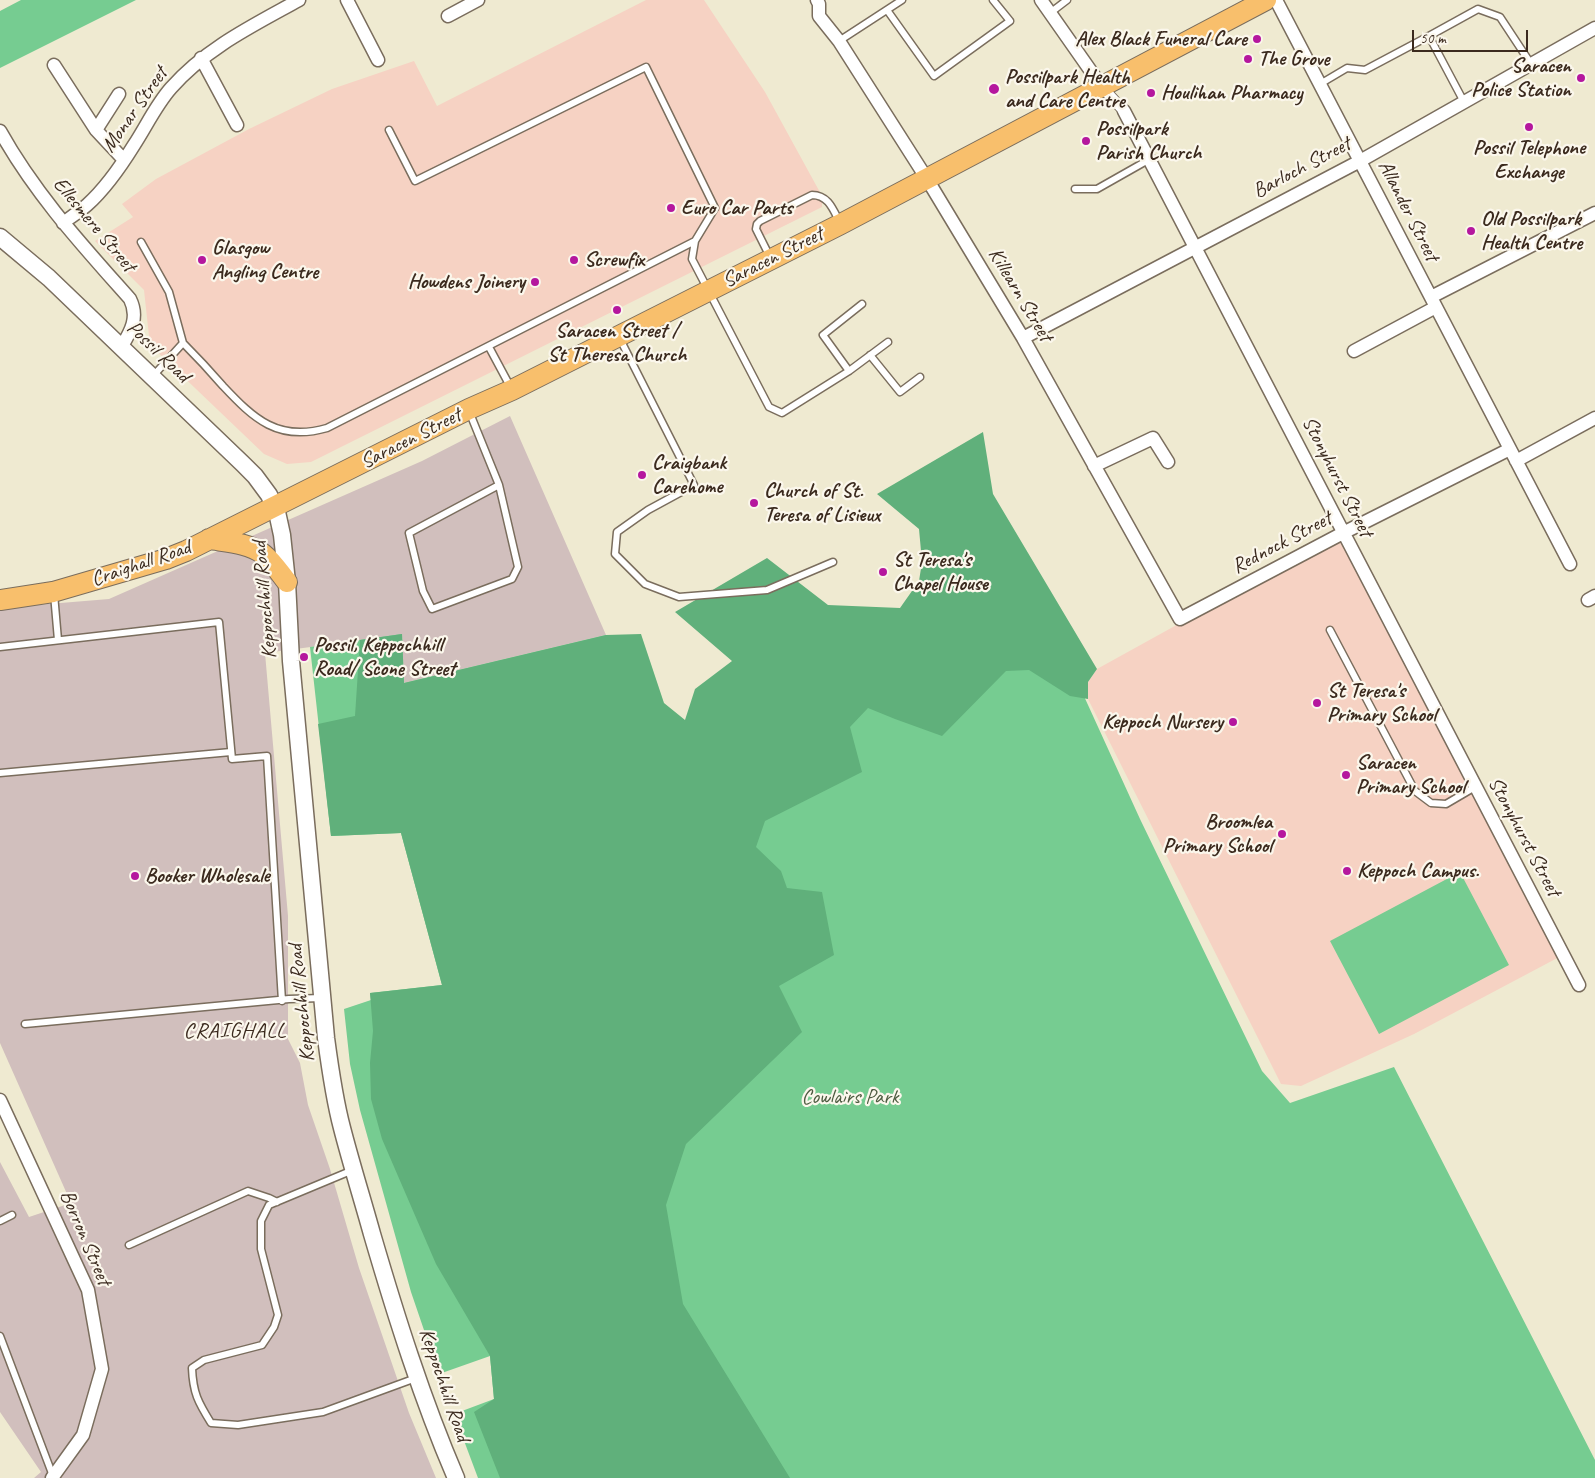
<!DOCTYPE html>
<style>
body{margin:0}
#map{position:relative;width:1595px;height:1478px;overflow:hidden;background:#efead1;font-family:Caveat,sans-serif}
canvas{display:block}
.scale{position:absolute;left:1412px;top:30px;width:116px;height:22px;box-sizing:border-box;border:2px solid #3b2a1e;border-top:0;padding-left:6px;font-size:15px;line-height:18px;white-space:nowrap;color:#3b2a1e;-webkit-text-stroke:4px #fbf7ec;paint-order:stroke}
</style>
<div id="map">
<canvas width="1595" height="1478"></canvas>
<div class="scale">50 m</div>
</div>
<script>
const g = document.querySelector('canvas').getContext('2d');
g.lineJoin = 'round';
function fillPath(path, color) { g.fillStyle = color; g.fill(path, 'evenodd'); }
function stroke(path, color, width, dash) { g.strokeStyle = color; g.lineWidth = width; g.lineCap = dash ? 'butt' : 'round'; g.setLineDash(dash || []); g.stroke(path); }
function label(font, color, halo, rows, align = 'center') {
  g.font = font + ' Caveat,sans-serif'; g.lineWidth = 4.5; g.setLineDash([]); g.textBaseline = 'middle'; g.strokeStyle = halo; g.fillStyle = color; for (const [text, x, y, turn = 0] of rows) {
    g.save(); g.translate(x, y); g.rotate((+turn || 0) * Math.PI / 180); g.textAlign = isNaN(turn) ? turn : align; if (halo) g.strokeText(text, 0, 0); g.fillText(text, 0, 0); g.restore();
  }
}
fillPath(new Path2D(`
 M646,0h58l61,92 57,104v11l-511,255 -24,2 -23,-10 -114,-109 -6,-55 -49,-49 38,-24 -11,-13 34,-25 93,-50 83,-40 82,-28 23,45z
 M1343,533l220,422 -149,79 -113,52 -20,-2 -193,-385v-17l9,-13z`), '#f6d2c3');
fillPath(new Path2D(`
 M510,416l96,219 -202,48 -2,-48 -137,18 23,263v123l12,24 8,42 22,64 29,99 50,145 27,65h-402l7,-6 -41,-60v-250l29,55 42,-14 -71,-160v-435l109,-9 313,-138z`), '#d1bfbd');
fillPath(new Path2D(`
 M21,0h115l-136,68v-57z
 M1031,580l109,239 122,252 28,32 104,-36 201,393v18h-1117l-24,-64 40,-15 -4,-43 -51,18 -28,-82 -51,-182 -10,-46 -6,-55 27,-9 -1,-7 72,-8 -41,-152 -70,3 -21,-189 92,-13 2,49 202,-48 60,129z
 M1460,872l49,93 -130,69 -49,-93z`), '#76cc91');
fillPath(new Path2D(`
 M983,432l10,62 104,175 -9,13v17l-18,-3 -41,-26 -23,1 -64,65 -47,-17 -27,-11 -18,19 12,45 -97,49 -9,26 25,24 6,17 35,4 12,63 -55,31 23,46 -116,112 -20,61 17,99 107,174h-290l-26,-66 20,-13 -4,-43 -54,-92 -54,-125 -11,-40 -1,-36 3,-32 -3,-38 72,-8 -41,-152 -70,3 -13,-112 37,-8 5,-76 42,-6 2,49 202,-48 35,-1 23,69 21,17 10,-31 37,-28 -57,-49 92,-54 61,47 72,3 19,-27 3,-19 -3,-33 -42,-35z`), '#60b07b');
const service = new Path2D(`
 M887,10l47,66 76,-55 -17,-21
 M1050,13l17,-13
 M1429,36l49,-27 22,8 31,47
 M839,41l63,-41
 M1320,84l27,-16 18,2 64,-34 35,66
 M389,130l26,51 231,-114 69,141 -20,33 -3,18 77,148 13,6 67,-42 39,-29
 M1075,189h22l53,-30
 M141,242l28,50 14,51 -30,33
 M770,257l-14,-28 1,-5 3,-3 52,-26c16,0 21,14 27,26
 M620,339l74,146 -46,25 -31,22 -2,22 30,30 34,13 88,-7 66,-28
 M183,343c14,14 27,28 40,43 31,33 55,56 104,42l368,-187
 M489,347l22,41
 M870,355l30,37 20,-15
 M849,371l-26,-36 39,-31
 M469,411l30,74 19,82 -6,12 -80,30 -9,-18 -14,-58 90,-48
 M54,594l4,46
 M1330,630l85,161 16,12 15,1 29,-17
 M0,647l219,-25 13,137 35,-3 15,245
 M0,773l231,-21
 M25,1024l264,-25 33,-1
 M353,1170l-84,35 -8,16v28l17,66 -4,12 -12,18 -58,15 -12,8c1,25 6,34 19,55l27,2 85,-13 93,-34
 M0,1221l12,-6
 M129,1245l119,-54 21,7 8,4
 M0,1336l53,140`);
const pedestrian = new Path2D(`
 M1102,87l22,24`);
const minor = new Path2D(`
 M347,0l31,60
 M817,0l2,4v12l20,25 88,138 96,159 157,281 163,-86 167,-84
 M1041,0l61,87
 M1276,0l294,564
 M448,16l30,-16
 M201,58l36,67
 M54,65l42,65 28,30
 M1124,111l455,874
 M96,130l23,-36
 M0,131c35,63 83,115 130,168 9,18 1,32 -8,47
 M63,223c8,-6 17,-12 24,-18 19,-17 34,-39 47,-60 13,-20 22,-40 37,-57 35,-40 83,-63 128,-88
 M1431,297l164,-84
 M1023,338l337,-177 235,-133
 M1354,351l82,-44
 M1516,461l79,-43
 M1094,466l59,-28 15,24
 M1588,600l7,-4
 M0,1100l88,190 14,79 -19,66 -31,43`);
const tertiary = new Path2D(`
 M0,237l49,41 194,186 12,12 14,19 8,17 5,23 5,47 4,79 35,377c4,30 8,60 16,90 9,35 20,70 30,106 24,82 50,165 84,244`);
const primary = new Path2D(`
 M209,539c18,3 40,4 54,15 10,8 16,18 24,28
 M0,600l53,-8 113,-33 20,-8 283,-142 43,-19 329,-166 425,-224`);
stroke(service, '#7a6d5d', 9);
stroke(pedestrian, '#7a6d5d', 12);
stroke(minor, '#7a6d5d', 15);
stroke(tertiary, '#7a6d5d', 19);
stroke(primary, '#7a6d5d', 22);
stroke(service, '#fff', 6);
stroke(pedestrian, '#fff', 10);
stroke(minor, '#fff', 12);
stroke(tertiary, '#fff', 16);
stroke(primary, '#f8bf6c', 20);
for (const [x, y, r, color] of [
 [1257,39,5,"#b5179e"],
 [1248,59,5,"#b5179e"],
 [1581,78,5,"#b5179e"],
 [994,89,6,"#b5179e"],
 [1151,93,5,"#b5179e"],
 [1529,127,5,"#b5179e"],
 [1086,141,5,"#b5179e"],
 [671,208,5,"#b5179e"],
 [1471,231,5,"#b5179e"],
 [202,260,5,"#b5179e"],
 [574,260,5,"#b5179e"],
 [535,282,5,"#b5179e"],
 [617,310,5,"#b5179e"],
 [642,475,5,"#b5179e"],
 [754,503,5,"#b5179e"],
 [883,572,5,"#b5179e"],
 [304,657,5,"#b5179e"],
 [1317,703,5,"#b5179e"],
 [1233,722,5,"#b5179e"],
 [1346,775,5,"#b5179e"],
 [1282,834,5,"#b5179e"],
 [1347,871,5,"#b5179e"],
 [135,876,5,"#b5179e"]
]) { const dot = new Path2D(); dot.arc(x, y, r, 0, 2 * Math.PI); g.fillStyle = color; g.fill(dot); stroke(dot, '#fbf7ec', 2); }
label('bold 21px', '#3b2a1e', '#fbf7ec', [
 ["Alex Black Funeral Care",1247,39,"right"],
 ["The Grove",1258,59],
 ["Saracen",1571,66,"right"],
 ["Police Station",1571,90,"right"],
 ["Possilpark Health",1005,77],
 ["and Care Centre",1005,101],
 ["Houlihan Pharmacy",1161,93],
 ["Possilpark",1096,129],
 ["Parish Church",1096,153],
 ["Possil Telephone",1529,148,"center"],
 ["Exchange",1529,172,"center"],
 ["Euro Car Parts",681,208],
 ["Old Possilpark",1481,219],
 ["Health Centre",1481,243],
 ["Glasgow",212,248],
 ["Angling Centre",212,272],
 ["Screwfix",584,260],
 ["Howdens Joinery",525,282,"right"],
 ["Saracen Street /",617,331,"center"],
 ["St Theresa Church",617,355,"center"],
 ["Craigbank",652,463],
 ["Carehome",652,487],
 ["Church of St.",764,491],
 ["Teresa of Lisieux",764,515],
 ["St Teresa's",893,560],
 ["Chapel House",893,584],
 ["Possil, Keppochhill",314,645],
 ["Road/ Scone Street",314,669],
 ["St Teresa's",1327,691],
 ["Primary School",1327,715],
 ["Keppoch Nursery",1223,722,"right"],
 ["Saracen",1356,763],
 ["Primary School",1356,787],
 ["Broomlea",1272,822,"right"],
 ["Primary School",1272,846,"right"],
 ["Keppoch Campus.",1357,871],
 ["Booker Wholesale",145,876]
], 'left');
label('21px', '#3b2a1e', '#fbf7ec', [
 ["Monar Street",135,110,-55],
 ["Barloch Street",1302,168,-28],
 ["Allander Street",1408,211,63],
 ["Ellesmere Street",94,225,50],
 ["Saracen Street",773,258,-27],
 ["Killearn Street",1020,295,59],
 ["Possil Road",158,352,44],
 ["Saracen Street",411,439,-27],
 ["Stonyhurst Street",1337,477,63],
 ["Rednock Street",1282,543,-28],
 ["Craighall Road",141,564,-19],
 ["Keppochhill Road",265,600,-95],
 ["Stonyhurst Street",1524,837,62],
 ["Keppochhill Road",302,1003,-96],
 ["Borron Street",85,1238,67],
 ["Keppochhill Road",444,1385,71]
]);
label('21px', '#4d5b40', '#fbf7ec', [
 ["Cowlairs Park",850,1097]
]);
g.letterSpacing = '1px';
label('22px', '#3b2a1e', '#fbf7ec', [
 ["CRAIGHALL",235,1031]
]);
g.letterSpacing = '0px';
</script>
